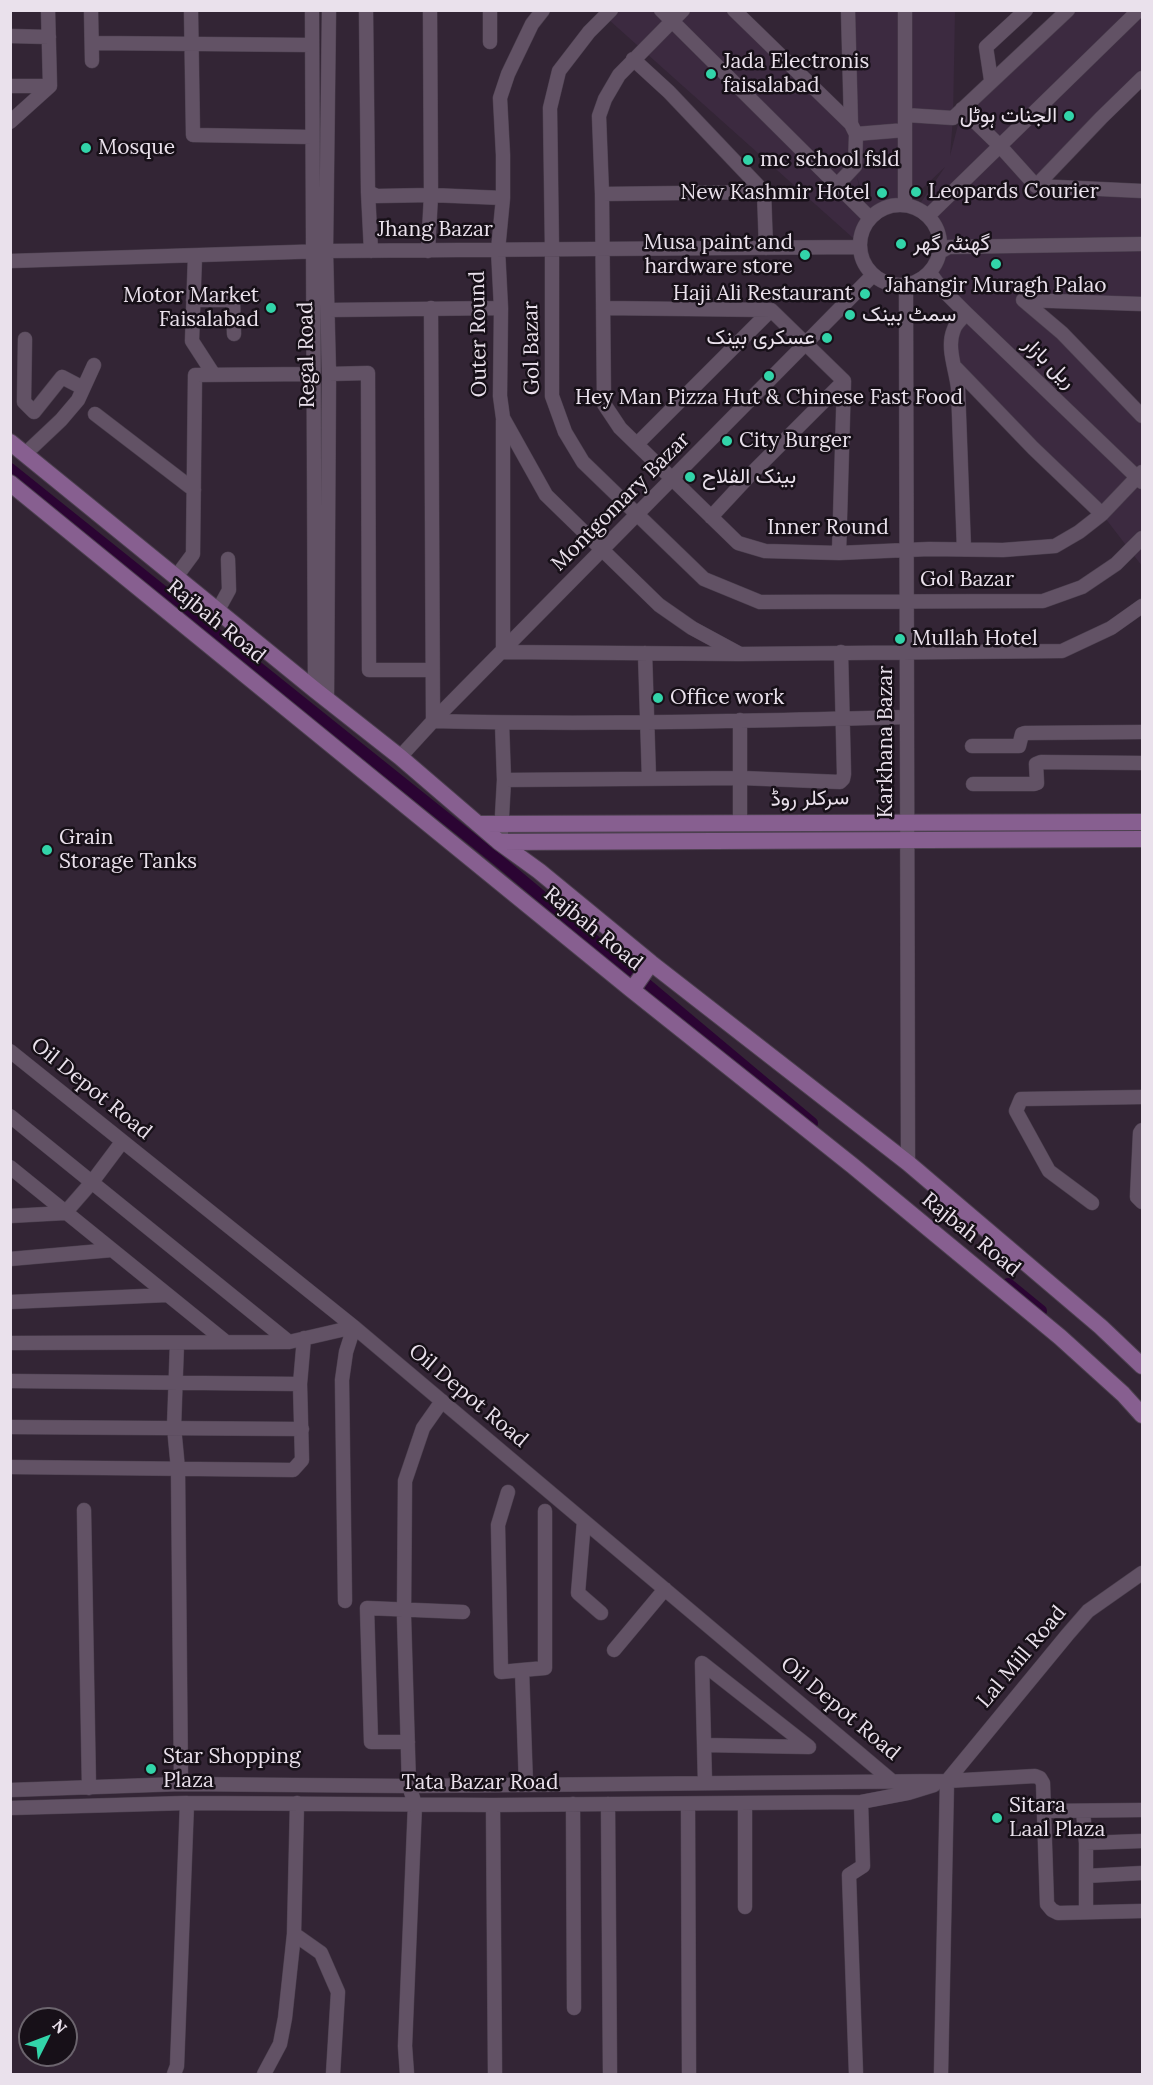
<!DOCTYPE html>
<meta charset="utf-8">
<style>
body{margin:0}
#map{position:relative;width:1153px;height:2085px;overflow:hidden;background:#332535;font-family:Lora,serif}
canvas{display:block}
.frame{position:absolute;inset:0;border:12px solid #eae1ec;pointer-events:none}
.north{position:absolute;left:18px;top:2007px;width:60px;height:60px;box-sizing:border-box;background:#171018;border:2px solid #6b646d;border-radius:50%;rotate:48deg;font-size:16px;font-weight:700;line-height:24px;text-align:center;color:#eae1ec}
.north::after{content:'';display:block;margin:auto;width:21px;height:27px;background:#32d4a9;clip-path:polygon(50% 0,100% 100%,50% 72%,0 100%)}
</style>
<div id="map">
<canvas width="1153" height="2085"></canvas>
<div class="frame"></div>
<div class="north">N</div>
</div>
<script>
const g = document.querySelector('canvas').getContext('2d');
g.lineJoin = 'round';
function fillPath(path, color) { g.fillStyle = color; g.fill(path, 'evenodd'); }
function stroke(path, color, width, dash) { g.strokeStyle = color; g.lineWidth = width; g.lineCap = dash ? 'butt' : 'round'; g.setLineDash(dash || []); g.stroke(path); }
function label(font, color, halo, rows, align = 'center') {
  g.font = font + ' Lora,Vazirmatn,serif'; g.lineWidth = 5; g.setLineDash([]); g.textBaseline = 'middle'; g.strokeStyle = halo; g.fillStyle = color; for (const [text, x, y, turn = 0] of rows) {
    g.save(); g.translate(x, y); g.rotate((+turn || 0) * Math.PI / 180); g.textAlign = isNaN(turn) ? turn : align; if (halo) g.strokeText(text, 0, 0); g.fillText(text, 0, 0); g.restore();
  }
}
fillPath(new Path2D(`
 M599,11h135l117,113 -1,-113h105l-2,107 -3,38 12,-47 106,-98h74v69l-102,103 102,7v113l-116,-4 116,118v149l-40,-52 -145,-146 -2,-38 12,-17 -34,-40 7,-12 -4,-35 -19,-18 28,-41 -40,38 -13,1 -23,8 -12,-37 9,43 -5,17 -8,1z`), '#3c2a40');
stroke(new Path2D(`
 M10,469l488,391 314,263
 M1008,1284l33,27`), '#2b0433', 12);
const minor = new Path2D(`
 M91,10l1,51
 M191,10l2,125 119,2
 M312,10l3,680
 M366,10l2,182 3,59
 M543,10l-11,14 -24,50 -8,24 3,57v43l-5,52 3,58 -1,88 3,22 43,77 113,110 33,23 48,26 322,-3 49,-23 31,-22
 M611,10l-22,22 -30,39 -9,37 2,142v146l13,36 18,30 121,117 56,23 283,-1 39,-14 34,-23 26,-26
 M661,10l209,208
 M683,10l-64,65 -14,24 -6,17 3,78 2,210 16,24 118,115 27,8 74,2 90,-4 74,1 52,-4 24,-14 23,-18 40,-42
 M734,10l117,114
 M10,36l39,1
 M490,42v-32
 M92,43l220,2
 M633,59l36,33 95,100 2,56
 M991,80l-5,-33 40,-37
 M10,86h40
 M962,109l38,37 36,40 106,5
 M906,115l47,3 115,-108
 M10,122l40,-36 -2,-76
 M856,134l49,-4
 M837,185l18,-19 1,-32 -5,-10 -3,-114
 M1036,186l65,-68 41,-40
 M368,192l9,4 54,-1 72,3
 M602,194l162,-2
 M860 245a40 40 0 1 1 80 0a40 40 0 1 1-80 0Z
 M905,205v-195
 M928,216l211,-206
 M428,251l3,-56 -1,-185
 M940,252l9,-5 193,-3
 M195,256l-3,85 22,34
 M10,261l316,-10 534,-4
 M930,273l11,15 25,25 176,169
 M906,286l2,877
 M193,300h40l1,34
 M1142,304l-119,-4 39,33 80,83
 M431,308l2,413c158,4 316,0 474,-4
 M603,308l168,2 73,71 -5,172
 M328,310l173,-2
 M25,339l-1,63 10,10 28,-35 21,11
 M956,368l77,80 69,66
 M329,374l39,-1 1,297h62
 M95,414l99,76
 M503,420v232l235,2
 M637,444l134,-134
 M25,454l36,-34 17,-20 16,-35
 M711,517l39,-42 94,-94
 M964,549l-6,-161c-2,-19 -12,-41 -4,-59 2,-6 9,-11 12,-16
 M176,577l17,-23 2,-179 118,-1
 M218,610l11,-20 -1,-31
 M645,653l4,126
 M327,699l2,-325 -3,-123 3,-241
 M740,720v103
 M972,746h47l3,-12 3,-1 117,-1
 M400,757l33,-36 440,-446
 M504,780l238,-2 98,4 3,-3 1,-5 -3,-122
 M973,784h61l3,-1 -1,-19 5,-2 101,1
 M501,834l3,-54 -2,-57
 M10,1051l344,276 538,454
 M10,1116l279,226
 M1142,1130l-2,3 -3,64 5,5
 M10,1167l216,175
 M1092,1203l-43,-32 -33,-60 5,-12 121,-2
 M10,1216l55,-3 27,-31 30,-40
 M10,1259l102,-9
 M10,1302l157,-7
 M10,1343l279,-1 65,-15 -8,25 -4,28 3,221
 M177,1343l-3,84 4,42 3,315
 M10,1381l290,3
 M10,1427l292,2
 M10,1467l283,3 9,-10 -2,-76 4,-46
 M508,1492l-10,33 3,147 21,-2
 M84,1510l5,278
 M584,1521l-6,72 23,20
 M614,1650l51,-61
 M408,1742h-37l-4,-134 96,4
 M704,1745l105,2 -107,-84 3,120
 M947,1781l121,-147 20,-23 54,-38
 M526,1785l-4,-115 23,-2v-157
 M10,1790l171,-6 228,2 538,-5 88,-5 5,2 3,5 4,121 5,6 6,3 84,-2
 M297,1803l-3,131 27,19 17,39 -5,82
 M573,1804l1,204
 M608,1804l2,270
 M688,1804l1,270
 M493,1805l2,269
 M10,1808l177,-5 306,2 368,-3 47,-9 26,-8
 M1044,1811l98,-1
 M1083,1811l3,32 56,-2
 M1086,1843v69
 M1086,1876l56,-3
 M745,1907v-104
 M174,2074l3,-8 10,-263
 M264,2074l16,-30 5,-26 9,-84
 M407,2074l-2,-28 10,-242 -6,-18 -5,-170 1,-135 18,-53 19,-27
 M856,2074l-7,-199 14,-9 -2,-64
 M941,2074l6,-293`);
const major = new Path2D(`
 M10,442l305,248 85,67 99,85 40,29 112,92 257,200 193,164 41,39
 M10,483l622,507 221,176 207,171 63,57 19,21
 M478,824l664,-2
 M499,842l643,-3
 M632,990l19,-27`);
stroke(minor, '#4c404f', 15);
stroke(major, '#4c404f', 18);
stroke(minor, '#625265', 14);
stroke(major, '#875f90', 16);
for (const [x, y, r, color] of [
 [711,74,6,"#32d4a9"],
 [1069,116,6,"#32d4a9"],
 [86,148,6,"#32d4a9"],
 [748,160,6,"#32d4a9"],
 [916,192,6,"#32d4a9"],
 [882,193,6,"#32d4a9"],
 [901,244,6,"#32d4a9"],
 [805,255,6,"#32d4a9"],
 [996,264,6,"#32d4a9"],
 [865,294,6,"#32d4a9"],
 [271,308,6,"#32d4a9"],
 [850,315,6,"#32d4a9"],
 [827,338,6,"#32d4a9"],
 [769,376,6,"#32d4a9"],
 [727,441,6,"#32d4a9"],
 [690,477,6,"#32d4a9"],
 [900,639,6,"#32d4a9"],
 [658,698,6,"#32d4a9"],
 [47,850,6,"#32d4a9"],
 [151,1769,6,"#32d4a9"],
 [997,1818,6,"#32d4a9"]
]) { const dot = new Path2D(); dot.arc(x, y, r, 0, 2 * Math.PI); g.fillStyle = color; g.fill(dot); stroke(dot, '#171018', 2); }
label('21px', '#eae1ec', '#171018', [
 ["Jada Electronis",723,62],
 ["faisalabad",723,86],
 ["الجنات ہوٹل",1057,116,"right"],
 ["Mosque",98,148],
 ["mc school fsld",760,160],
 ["Leopards Courier",928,192],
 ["New Kashmir Hotel",870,193,"right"],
 ["Musa paint and",793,243,"right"],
 ["hardware store",793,267,"right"],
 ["گھنٹہ گھر",913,244],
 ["Jahangir Muragh Palao",996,286,"center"],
 ["Haji Ali Restaurant",853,294,"right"],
 ["Motor Market",259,296,"right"],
 ["Faisalabad",259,320,"right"],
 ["سمٹ بینک",862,315],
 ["عسکری بینک",815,338,"right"],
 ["Hey Man Pizza Hut & Chinese Fast Food",769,398,"center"],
 ["City Burger",739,441],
 ["بینک الفلاح",702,477],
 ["Mullah Hotel",912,639],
 ["Office work",670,698],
 ["Grain",59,838],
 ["Storage Tanks",59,862],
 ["Star Shopping",163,1757],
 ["Plaza",163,1781],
 ["Sitara",1009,1806],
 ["Laal Plaza",1009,1830]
], 'left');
label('21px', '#eae1ec', '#171018', [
 ["Jhang Bazar",435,230],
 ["Outer Round",479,334,-91],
 ["Gol Bazar",532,348,-91],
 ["Regal Road",307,355,-91],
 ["ریل بازار",1049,363,44],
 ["Montgomary Bazar",621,502,-45],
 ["Inner Round",828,528],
 ["Gol Bazar",967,580],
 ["Rajbah Road",216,622,39],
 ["Karkhana Bazar",886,742,-90],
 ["سرکلر روڈ",810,799,-1],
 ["Rajbah Road",593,929,39],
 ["Oil Depot Road",91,1089,39],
 ["Rajbah Road",971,1235,39],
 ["Oil Depot Road",468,1396,40],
 ["Lal Mill Road",1022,1657,-50],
 ["Oil Depot Road",840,1709,40],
 ["Tata Bazar Road",480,1783]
]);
</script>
